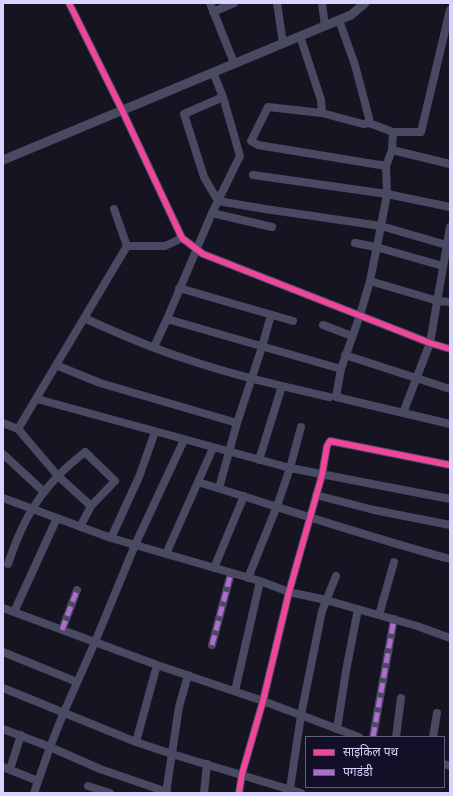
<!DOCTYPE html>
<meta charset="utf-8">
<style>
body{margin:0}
#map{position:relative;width:453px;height:796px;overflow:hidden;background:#161421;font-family:Mulish,"Noto Sans Devanagari",sans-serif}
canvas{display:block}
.frame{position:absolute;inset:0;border:4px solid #d9d4ff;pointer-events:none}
.legend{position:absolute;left:305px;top:736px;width:140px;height:52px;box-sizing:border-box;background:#130f26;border:1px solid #625e7d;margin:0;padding:5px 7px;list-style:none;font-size:12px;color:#d9d4ff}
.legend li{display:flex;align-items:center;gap:8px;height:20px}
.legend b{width:20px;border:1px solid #625e7d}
</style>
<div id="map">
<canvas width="453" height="796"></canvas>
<div class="frame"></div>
<ul class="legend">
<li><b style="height:5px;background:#ed469a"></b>साइकिल पथ</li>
<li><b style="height:5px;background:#b06ccc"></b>पगडंडी</li>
</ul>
</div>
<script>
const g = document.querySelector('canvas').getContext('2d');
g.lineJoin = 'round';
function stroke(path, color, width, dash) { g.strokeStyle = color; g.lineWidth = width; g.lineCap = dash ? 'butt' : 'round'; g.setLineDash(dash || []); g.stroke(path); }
stroke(new Path2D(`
 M69,3l53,107 60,128 21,16 227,89 20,6
 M210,3l24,60
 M277,3l6,40
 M322,3l3,23
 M213,12l21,-9
 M339,20l16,45 14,53v5
 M300,36l21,64 1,13
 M223,97l-39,17 20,63 14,24 47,8 116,17 6,-32 -1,-28 6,-16
 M393,132l-1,18 58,14
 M386,166l-128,-21 -7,-4 17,-34 54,6 41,11 6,-1 24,9h28l29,-122
 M253,175l134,19 63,13
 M114,209l13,37
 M212,213l60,14
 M355,243l21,4 67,19
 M450,246l-69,-20 -11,55 -10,34 -19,54 -5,28 114,27
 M370,281l68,20 12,1
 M179,288l114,33
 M84,318c33,15 67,30 102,41 47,16 95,27 143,38
 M167,319l45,-106 28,-57 -17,-59 -10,-25
 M323,325l29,11
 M154,347l13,-28 174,50
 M345,355l105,34
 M56,365l44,18 137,40
 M37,399l253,69 160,31
 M403,413l27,-70 20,-116
 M3,423l15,6 109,-183h38l17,-8
 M18,429l40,47 33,30
 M3,454l41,38
 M259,460l23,-74
 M198,482c84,26 167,54 252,77
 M219,488l18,-65 25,-76 9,-32
 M316,495l58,15 76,15
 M3,498l108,40 149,43 29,11 37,8 91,26 33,12
 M111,538l28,-61 16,-45
 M166,554l47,-106
 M8,564c11,-33 24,-61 49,-87 8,-9 18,-17 28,-25l30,29 -24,25 -11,21
 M214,568l30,-72
 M248,578l29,-72 13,-38 11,-41
 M3,608l154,57 106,36 96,36
 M14,612l43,-94
 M379,615l15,-53
 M62,630l15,-40
 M212,645l19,-72
 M3,652l74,30
 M3,688l133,54 36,12 129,39
 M235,691l25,-110
 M3,729l47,18 50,22 67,23
 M337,729l9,-58 12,-62
 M373,737l21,-118
 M396,737l5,-39
 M433,737l4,-24
 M136,742l21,-77
 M444,764l6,2
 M3,767l35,14
 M10,769l11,-34
 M88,786l22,7
 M290,789l11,-74 21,-104 14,-35
 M34,793l16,-46 14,-35 31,-70 40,-97 49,-105
 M166,793l13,-86 9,-32
 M204,793l3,-29
 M239,793l3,-19 21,-73 26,-109 33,-117 5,-29 3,-5 120,24`), '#4a4962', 8);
stroke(new Path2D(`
 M3,160l348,-145 14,-12`), '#4a4962', 9);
stroke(new Path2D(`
 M62,630l15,-40
 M212,645l19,-72
 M373,737l21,-118`), '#b06ccc', 5, [10, 5]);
stroke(new Path2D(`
 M69,3l53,107 60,128 21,16 227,89 20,6
 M239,793l3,-19 21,-73 26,-109 33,-117 5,-29 3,-5 120,24`), '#ed469a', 6);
</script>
